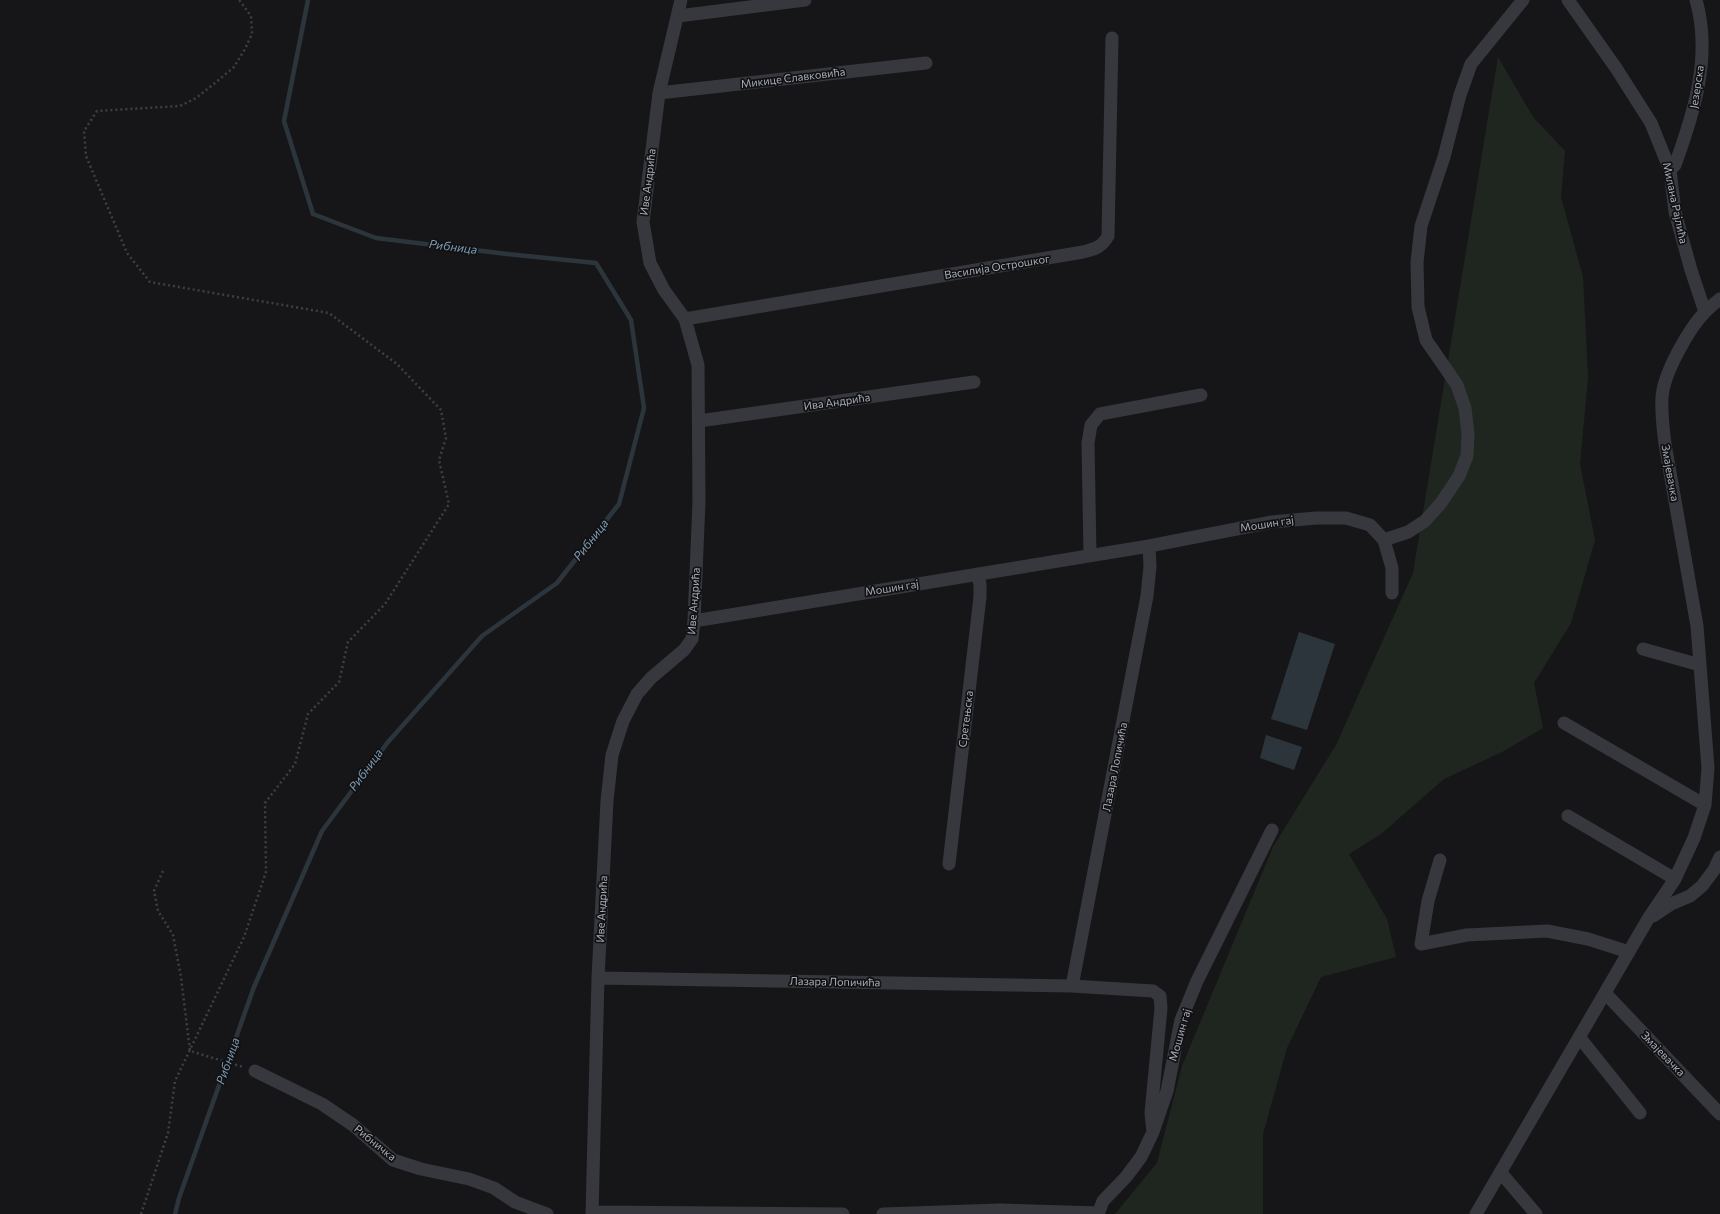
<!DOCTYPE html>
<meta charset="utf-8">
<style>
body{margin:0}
canvas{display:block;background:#161618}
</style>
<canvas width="1720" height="1214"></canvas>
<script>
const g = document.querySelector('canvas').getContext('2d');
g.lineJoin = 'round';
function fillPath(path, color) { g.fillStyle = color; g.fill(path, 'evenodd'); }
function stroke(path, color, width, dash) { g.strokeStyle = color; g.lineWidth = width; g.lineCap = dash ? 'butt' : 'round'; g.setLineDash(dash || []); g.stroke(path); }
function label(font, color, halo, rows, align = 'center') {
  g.font = font + ' Commissioner,sans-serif'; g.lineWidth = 3.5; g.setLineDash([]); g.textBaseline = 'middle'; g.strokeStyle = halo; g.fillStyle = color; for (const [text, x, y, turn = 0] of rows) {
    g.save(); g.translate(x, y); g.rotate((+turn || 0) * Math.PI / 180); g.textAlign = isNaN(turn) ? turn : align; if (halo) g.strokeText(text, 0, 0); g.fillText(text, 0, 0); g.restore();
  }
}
fillPath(new Path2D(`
 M1498,57l35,60 32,34 -4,46 22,80 5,101 -8,86 15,76 -24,83 -37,60 9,45 -41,24 -58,27 -63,55 -32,20 38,65 9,38 -75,20 -34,71 -24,86v80h-148l42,-51 25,-97 91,-219 63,-102 77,-172z`), '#1e261f');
fillPath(new Path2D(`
 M1299,632l36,12 -28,86 -36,-11z
 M1266,735l36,12 -8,23 -34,-12z`), '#2c353c');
stroke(new Path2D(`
 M175,1214l4,-16 75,-211 68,-156 66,-89 94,-106 75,-53 62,-79 25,-96 -13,-88 -35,-57 -89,-9 -131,-16 -63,-24 -29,-93 24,-121`), '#2c353c', 4.5);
stroke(new Path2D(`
 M163,871l-9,20 4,20 15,24 8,42 9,74 53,16
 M141,1214l27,-81 7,-52 69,-144 22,-65 -1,-69 30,-39 13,-50 31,-32 9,-40 37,-38 64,-100 -10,-44 7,-22 -5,-28 -44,-46 -68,-51 -179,-31 -23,-29 -41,-97 -2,-25 13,-20 83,-5 16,-8 19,-15 19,-16 11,-18 7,-15 -1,-18 -12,-16`), '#3d3f44', 2.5, [2, 3]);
stroke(new Path2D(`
 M1568,0l48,68 35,55 19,47 5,42 16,58 14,42
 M678,16l127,-16
 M659,93l267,-30
 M1670,170l5,-5c19,-52 37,-109 21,-165
 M685,319l398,-67c12,-3 19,-5 25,-16l4,-198
 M699,421l275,-39
 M1384,540l24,-8 17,-11 16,-18 18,-27 8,-20 1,-22 -3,-26 -8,-23 -31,-45 -8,-33 -1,-45 4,-36 23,-69 16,-62 11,-31 52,-64
 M1090,555l-2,-112 3,-18 9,-11 101,-19
 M694,621l455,-75 123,-24 44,-4h30l24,7 14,15 8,28v25
 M1643,649l57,16
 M1564,723l141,82
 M1568,816l107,63
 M1440,860l-12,41 -7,43 46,-9 80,-4 41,8 41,13
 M949,864l31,-267v-12l-2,-11
 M1653,916l18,-12 19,-8 12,-10 12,-16 6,-13
 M598,978l474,8 81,5 7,5 1,12 -10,105 2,19
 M1072,986l75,-390 3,-30 -1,-20
 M1606,994l114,120
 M1580,1038l60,75
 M255,1071l67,33 31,21 40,35 28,9 48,10 25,9 21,14 32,12
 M1501,1173l35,41
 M592,1212l251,2
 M592,1214l6,-236 9,-177 5,-46 11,-34 14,-27 14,-16 33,-28 8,-11 2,-18 5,-120 -1,-136 -13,-46 -21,-29 -14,-27 -7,-41 16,-129 22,-93
 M883,1214l117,-4 98,3
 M1098,1214l5,-13 23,-24 15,-20 12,-25 14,-41 14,-71 16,-39 75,-151
 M1476,1214l172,-295 27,-40 19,-41 11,-33 3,-37 -11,-142 -32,-182c-2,-16 -4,-31 -3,-46 1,-24 27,-70 44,-87 4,-4 9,-8 14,-12`), '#37383d', 13);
label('11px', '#a8adb8', '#111113', [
 ["Микице Славковића",793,78,-7],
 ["Језерска",1697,87,-81],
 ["Иве Андрића",648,182,-83],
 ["Милана Рајлића",1675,203,78],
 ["Василија Острошког",997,267,-9],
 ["Ива Андрића",837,402,-8],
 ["Змајевачка",1670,473,80],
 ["Мошин гај",1267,524,-9],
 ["Мошин гај",892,588,-9],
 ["Иве Андрића",694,601,-86],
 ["Сретењска",966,719,-83],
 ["Лазара Лопичића",1115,767,-79],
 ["Иве Андрића",602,909,-87],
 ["Лазара Лопичића",835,982,1],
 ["Мошин гај",1180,1035,-74],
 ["Змајевачка",1663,1054,46],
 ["Рибничка",375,1143,39]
]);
label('italic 12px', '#7f9bb3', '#111113', [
 ["Рибница",453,247,7],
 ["Рибница",591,540,-52],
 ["Рибница",366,770,-54],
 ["Рибница",228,1061,-71]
]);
</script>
